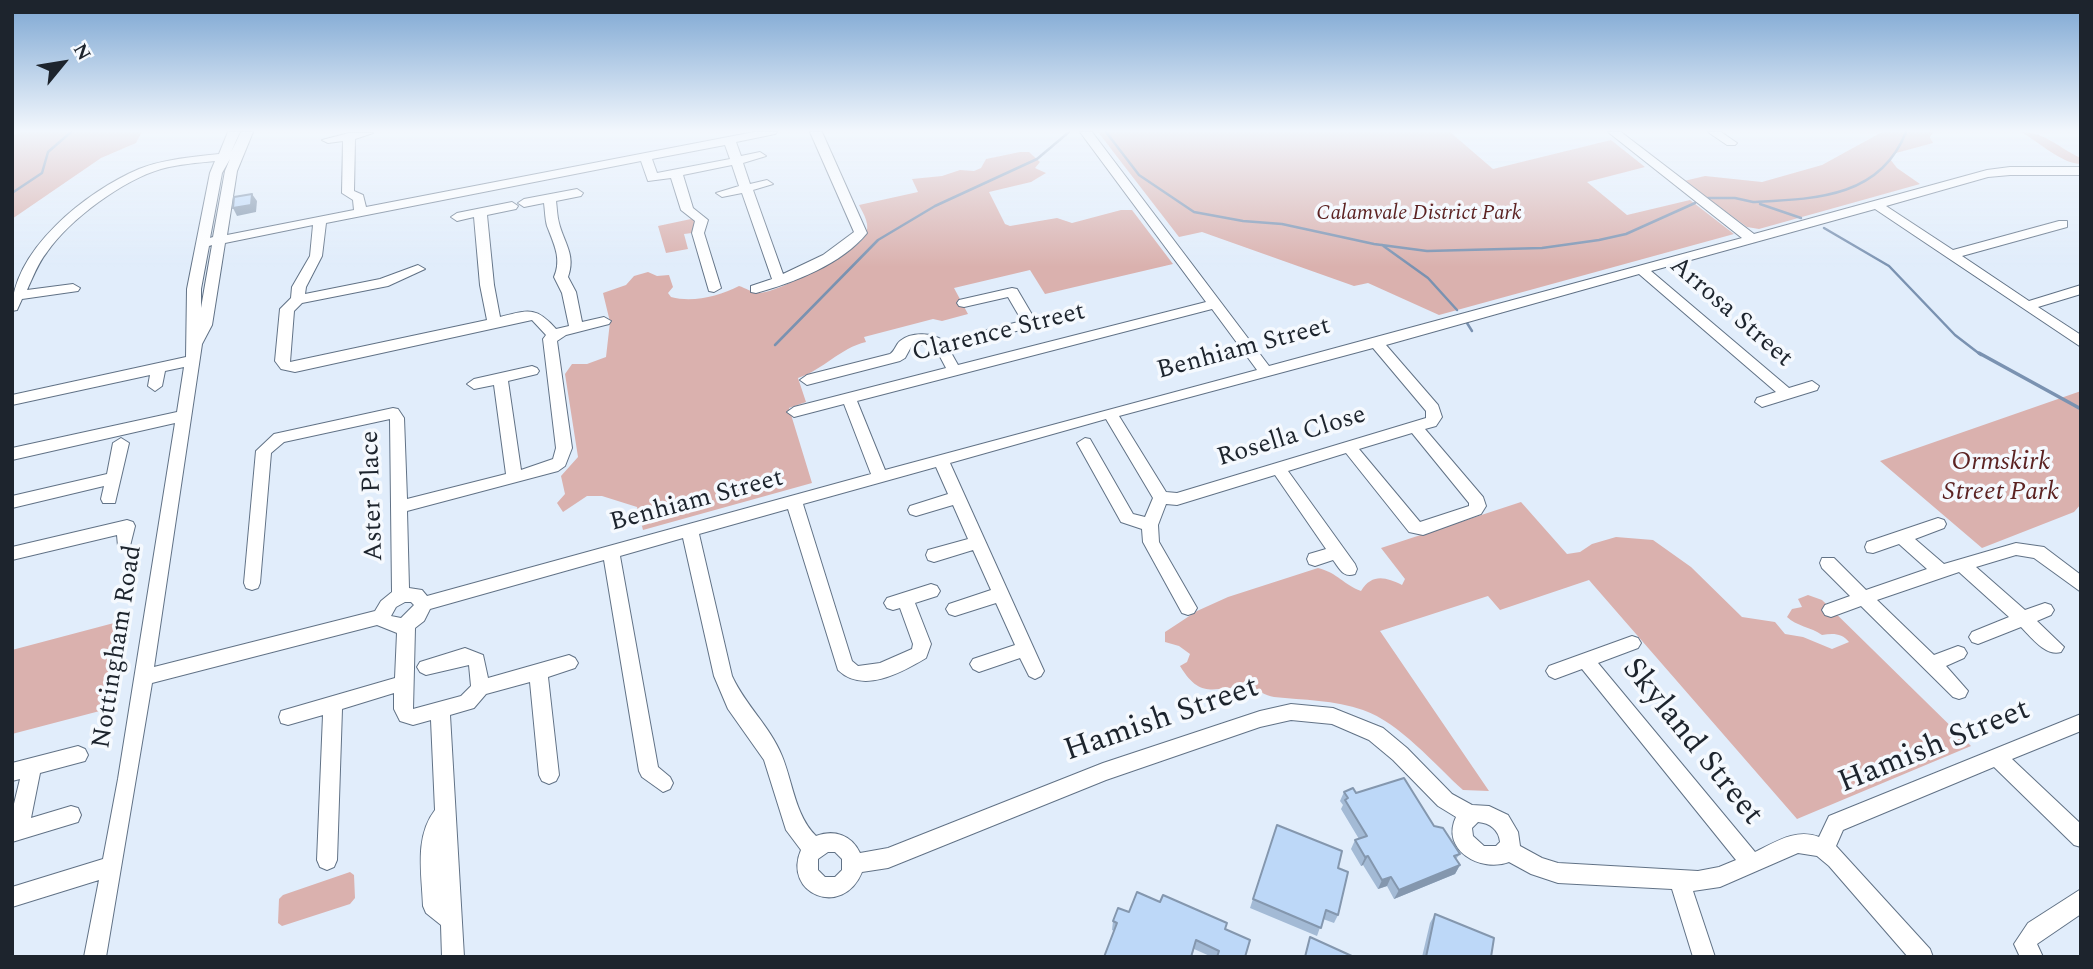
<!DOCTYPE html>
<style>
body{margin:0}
#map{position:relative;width:2093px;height:969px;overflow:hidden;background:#e1edfb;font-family:Spectral,serif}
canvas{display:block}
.frame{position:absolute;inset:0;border:14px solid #1d242d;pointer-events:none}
.north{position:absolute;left:28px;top:28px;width:70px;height:70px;-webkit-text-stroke:5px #f5f9fe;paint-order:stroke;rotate:60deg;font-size:19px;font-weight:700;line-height:28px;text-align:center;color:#1d242d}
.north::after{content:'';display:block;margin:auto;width:24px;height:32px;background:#1d242d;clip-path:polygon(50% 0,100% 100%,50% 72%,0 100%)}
</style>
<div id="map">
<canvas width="2093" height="969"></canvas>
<div class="frame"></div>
<div class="north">N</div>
</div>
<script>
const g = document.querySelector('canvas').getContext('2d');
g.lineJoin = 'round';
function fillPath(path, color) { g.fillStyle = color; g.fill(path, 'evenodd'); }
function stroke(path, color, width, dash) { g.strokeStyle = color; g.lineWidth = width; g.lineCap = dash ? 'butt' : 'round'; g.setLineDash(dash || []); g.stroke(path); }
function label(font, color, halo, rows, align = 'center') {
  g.font = font + ' Spectral,serif'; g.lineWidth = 7; g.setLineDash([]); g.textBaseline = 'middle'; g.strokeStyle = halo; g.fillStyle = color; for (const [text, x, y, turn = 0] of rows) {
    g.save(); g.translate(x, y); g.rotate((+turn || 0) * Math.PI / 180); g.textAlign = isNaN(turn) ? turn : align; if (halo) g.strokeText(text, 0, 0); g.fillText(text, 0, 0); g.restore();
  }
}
fillPath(new Path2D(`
 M20,132h122l-6,11 -35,15 -89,61v-83z
 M1098,132h352l43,37 118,-29 34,27 -58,15 40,33 63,-15 44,34 -295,81 -71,-32 -14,3 -152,-54 -23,5z
 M1882,132h51l-3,5 3,6 -37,10 -6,6 7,9 23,16 -161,45 -12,-2 -63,-46 21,-5 57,6 60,-17z
 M2021,132c25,0 39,17 60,26v6c-19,0 -42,-22 -60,-32z
 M1020,152h9l11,10 -5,6 11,5 -15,9 -42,10 16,32 5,2 47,-8 15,5 49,-13h11l41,54 -128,30 -15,-24 -76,18 14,26 -26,7 -9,-2 -69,18 2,5c-26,6 -43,28 -68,36l8,24 -17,6 23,75 -169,47 -6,-23 -35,-11h-15l-24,16 -6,-9 8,-9 -4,-18 17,-19 -13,-83 7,-10h15l19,-7 4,-35 -7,-29 23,-8 8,-9 14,-4 9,4 12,-1 4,12 -5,6 3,4c22,6 48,-1 68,-11 7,2 15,8 21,7 18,-1 98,-41 105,-57 6,-11 -1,-21 -6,-31l59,-13 -6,-13 30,-3 18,-6 14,1 7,-3 5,-9z
 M691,219l4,2 -3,12 -8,1 4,15 -22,4 -8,-27z
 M2081,391v113l-7,8 -92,36 -102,-87z
 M1521,502l46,52 13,-2 12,-8 24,-7 37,3 38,27 51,50 33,5 10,12 18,3 29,12 17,-7c-7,-9 -16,-9 -27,-7 -11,-8 -26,-9 -35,-18l5,-8 10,-2 -4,-8 10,-4 14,5 149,146 -174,73 -208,-239 -89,30 -12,-14 -108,35 109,160 -26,-1c-29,-26 -63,-67 -100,-80 -28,-10 -60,-10 -89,-13 -9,-1 -16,-8 -25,-9 -34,-3 -47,14 -69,-22l7,-4 3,-8 -11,-8 -14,-4v-10l32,-21 31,-14 90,-29c20,5 26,17 43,23 11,-18 25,-14 41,-6l3,-6 -24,-31z
 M129,619l-14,88 -103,27v-84z
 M350,872l4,3 1,23 -5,6 -68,22 -4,-3 1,-24 4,-4z`), '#dab1ae');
stroke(new Path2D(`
 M1106,132l33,43 55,37 49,9 39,3 92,20 53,7 115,-3 57,-8 27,-6 69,-31
 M12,193l30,-20 6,-21 23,-20
 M1708,198h27l18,4
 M1753,202c62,-3 127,-4 153,-70
 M1760,204l41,14
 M1824,228l65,38 66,69 26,20
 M1382,245l46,33 29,32
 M1467,323l5,8
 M775,345l103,-105 57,-34 102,-47 32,-27`), '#7a92b1', 2.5);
stroke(new Path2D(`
 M1979,353l102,56`), '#7a92b1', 3.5);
const minor = new Path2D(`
 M228,132h12l-9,20 10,-20h12l-16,39 -10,64 127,-25 -1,-10 -11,-7 1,-52 -15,2 -6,-3 27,-7h24l-18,6 -1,52 9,4 3,12 388,-75h23l-2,2 -39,8 5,14 19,-4 6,4 -23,7 7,21 17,-4 6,4 -20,6 30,84 40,-19 31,-23 -44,-100h12l45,101c-25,31 -74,50 -111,60l-5,-1v-6l21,-7 -30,-86 -20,4 -6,-4 23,-7 -7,-21 -49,10 10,33 15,12 -4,13 17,55 -7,4 -5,-1 -17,-58 3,-12 -14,-11 -10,-32 -23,3 -7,-20 -315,62 -4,33 -16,31 -1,7 75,-15 38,-14 7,4 -37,17 -86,17 -8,8 -4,51 197,-42 -7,-35 -6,-68 -17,4 -6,-4 6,-4 55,-11 6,4 -2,3 -29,6 7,70 6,32c28,-7 36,-11 56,12l13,-3 -7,-33 -8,-16c8,-18 0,-33 -7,-51 -2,-7 -2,-16 -3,-23l-20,4 -6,-4 6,-4 53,-10 6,4 -2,3 -25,5c1,7 1,15 3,22 5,20 17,32 9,54l8,15 6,30 22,-5 7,4 -2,3 -43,11 -9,6 15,107 -7,18 -7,5 -151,40 2,77 13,2 5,6 444,-122 -27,-70 -50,13 -7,-5 7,-5 152,-39 -9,-17 -9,-8 -17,4 -6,11 -5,3 -93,24 -7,-5 7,-5 83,-21c5,-3 6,-10 10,-13 12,-10 33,-8 44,0l78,-20 -14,-24 -44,10 -5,-1 -2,-3 2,-3 53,-12 5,1 20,34 -2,3 -86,23 9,16 248,-63 -126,-170h12l177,234 473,-128 -134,-106h13l133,102 233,-64 23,-3h71v8h-71l-22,2 -102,29 67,44 106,-29h8v6l-105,29 67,45 52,-16v9l-43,13 43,28v12l-206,-138 -224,62 138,117 23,-7 7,5 -2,4 -55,17 -7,-5 2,-4 19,-6 -137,-118 -253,71 52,60 4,12 -6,9 -11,3 58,68 3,9 -5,8 -58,21 -14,-3 -63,-79 -58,18 67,93 2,5 -2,5c-12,4 -15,-5 -22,-14l-18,6 -6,-2 -2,-5 2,-5 17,-5 -51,-74 -98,30 -11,-1 -8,21 1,17 38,66 -3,5 -6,2 -6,-2 -39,-71 -1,-13 -21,-7 -44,-79 8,-5 5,1 43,75 12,3 8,-19 -47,-79 -156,44 94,208 -3,5 -6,3 -6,-3 -9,-18 -41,14 -6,-3 -3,-5 3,-5 42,-14 -19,-42 -41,13 -6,-2 -3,-5 3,-5 42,-14 -18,-40 -39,12 -6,-2 -2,-5 2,-5 40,-11 -15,-34 -37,11 -6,-2 -2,-4 2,-4 38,-12 -12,-27 -133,37 49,157 6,5 22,-3 32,-14 1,-5 -13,-36 -7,2 -6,-2 -3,-5 3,-5 44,-14 6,2 3,5 -3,5 -22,7 16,41 -5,14c-25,15 -63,36 -88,12l-50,-161 -89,25 33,142c13,29 38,50 50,80 11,27 13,59 34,80 18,-7 36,-1 44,17l28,-5 215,-85 157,-52 31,-7 42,4 50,20 24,20 45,46 20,11 17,1 19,9 10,17 2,14 22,12 16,5 140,8 21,-4 17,-7 -154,-191 -27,10 -6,-3 -3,-5 3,-5 83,-30 6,2 3,5 -3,5 -40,15 157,189c21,-10 41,-24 64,-15l10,-21 252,-102v17l-69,28 69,65v23l-7,-2 -80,-78 -151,63 -7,16 94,103 3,8h-25l-79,-91 -12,-10 -19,-3 -78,34 -27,4 22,66h-22l-21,-68 -114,-6 -27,-9 -22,-12c-28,11 -69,-12 -53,-45l-18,-11 -45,-46 -24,-20 -37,-16 -41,-4 -31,7 -154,53 -218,88 -26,4c-19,47 -80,22 -61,-22l-15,-20 -22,-70 -36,-51 -14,-33 -31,-138 -63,18 38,211 12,10 3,6 -3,6 -7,3 -21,-15 -3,-6 -35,-211 -174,49 -6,12 -9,7 -2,81 48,-13 10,-10 -2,-21 -43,10 -6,-3 -3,-5 3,-5 45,-14 18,7 5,23 81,-23 6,3 3,5 -3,5 -27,9 11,98 -3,6 -7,3 -7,-3 -3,-6 -9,-93 -44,12 -12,14 -24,7 14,242h-22l-1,-32 -15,-12 -3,-7c-1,-32 -9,-69 12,-96l-4,-90 -18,5 -13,-4 -6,-12v-16l-52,16 -5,151 -3,7 -7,3 -7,-3 -3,-7 6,-145 -35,10 -7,-2 -2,-6 2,-6 7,-2 107,-31 2,-45 -20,-8 -225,58 -46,274h-22l15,-77 -87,27v-20l91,-28 15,-80 57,-356 -163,37v-12l165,-36 7,-45 -19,4 -3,15 -7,5 -7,-5 2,-11 -138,30v-10l174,-38 1,-68 23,-116 5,-12c-18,2 -36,3 -54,8 -38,11 -91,50 -114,83 -9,11 -14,25 -20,38l46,-6 7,4 -2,3 -56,8 -5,11 -5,1c0,-61 75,-120 127,-142 25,-10 53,-12 80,-15zM725,145l5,14 -73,14 -5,-14zM230,159l-5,12 -12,66 -3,1 12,-65zM313,225l-3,31 -18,31 -1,11 -11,11 -5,52 6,8 14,3 237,-52 14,15 -3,4 13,109 -3,11 -32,11 -13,-89 29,-7 2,-3 -2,-3 -5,-2 -58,13 -7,5 7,5 20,-4 12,89 -99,25 -3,-81 -6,-9 -5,-1 -119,26 -18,17 -12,132 2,5 6,2 6,-2 2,-5 11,-130 13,-11 106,-23 2,173 -11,9 -6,10 -221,56 48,-323 10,-19 13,-82zM212,245l-11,63v-19l8,-43zM1212,309l45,61 -372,100 -28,-69zM1373,348l53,63v7l-249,75 -11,-1 -47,-76zM1412,433l57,70v3l-49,16 -61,-73zM405,602h6l3,3 -13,13 -10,-2 5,-9zM1478,822c12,1 21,8 22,20l-4,4h-12l-11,-10 -1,-8zM828,852h7l7,7v11l-7,7h-10l-7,-7v-11z
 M1708,132h13l16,11 -2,2h-8z
 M121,438l8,5 -14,60h-12l-2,-4 3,-13 -92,22v-12l95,-22 6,-31z
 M1938,518l6,2 2,4 -2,4 -29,11 29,25 72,-21 28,4 37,28v17l-47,-34 -18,-3 -40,12 49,43 20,-7 6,2 3,5 -3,5 -14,6 27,26 -3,5c-15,5 -30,-15 -40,-25l-43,17 -6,-2 -3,-5 3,-5 37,-15 -50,-45 -82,28 57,55 24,-9 6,2 3,5 -3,5 -18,8 22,25 -3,6 -6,2 -6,-2 -92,-91 -30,11 -6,-2 -3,-5 3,-5 25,-9 -28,-28 -2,-5 2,-5h12l32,32 61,-21 -28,-25 -26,9 -6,-1 -2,-5 2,-5z
 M127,520l6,2 2,4 -5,20h-12l-1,-11 -105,25v-13z
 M78,746l7,3 3,6 -3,6 -45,12 -9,45 40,-12 7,2 3,7 -3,7 -66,20v-30l8,-33 -8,2v-18z
 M2081,889v25l-44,30 6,13h-23l-6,-13 14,-21z`);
stroke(minor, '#617286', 2);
fillPath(minor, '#fff');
fillPath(new Path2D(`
 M1344,792l12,1 78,33 26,28 -4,5 4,6 -5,9 -61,25 -7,-13 -9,3 -15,-24 -2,1 -10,-17 4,-9 4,-1 -18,-30 2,-4 -3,-4z
 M1277,825l61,43v47l-4,8 -11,-4 -6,17 -67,-28z
 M1129,912l96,17 20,28h-33l-18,-8 -2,8h-88l10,-26 -2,-1 1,-9z
 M1435,914l56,43h-69l8,-34z`), '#a3bad5');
fillPath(new Path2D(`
 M252,194l5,7 -1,11 -19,4 -4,-8z
 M1368,856l-5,9 -2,1 4,-9z
 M1460,865l-5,9 -61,25 5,-9z
 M1391,877l-4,9 -9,3 4,-9z`), '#8497ae');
const building = new Path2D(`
 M252,194l-1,11 -18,3 1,-11z
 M1404,778l30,48 9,2 17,26 -6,2 6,9 -61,25 -8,-13 -9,3 -14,-24 -3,1 -10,-17 12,-4 -22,-36 3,-2 -4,-6 9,-4 3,5z
 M1277,825l65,26 -4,17 10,4 -10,43 -12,-5 -5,18 -68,-29z
 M1137,892l23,10 3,-7 64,28 -2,6 25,11 -5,17h-28l2,-6 -23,-11 -5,17h-87l13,-34 -4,-2 5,-13 11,4z
 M1435,914l59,24 -3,19h-65z
 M1310,937l44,20h-49z`);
fillPath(building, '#bdd8f8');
stroke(building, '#8497ae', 2);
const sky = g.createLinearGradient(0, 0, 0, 267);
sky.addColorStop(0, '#7ca6d2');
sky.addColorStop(0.49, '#f2f7fd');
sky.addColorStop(1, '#f2f7fd00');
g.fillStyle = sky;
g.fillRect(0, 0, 2093, 267);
label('italic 21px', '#5c2323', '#f5f9fe', [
 ["Calamvale District Park",1419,215]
]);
label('26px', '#1d242d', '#f5f9fe', [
 ["Arrosa Street",1730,313,41],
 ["Clarence Street",999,334,-14],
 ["Benhiam Street",1244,350,-15],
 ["Rosella Close",1292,438,-17],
 ["Aster Place",374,496,-92],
 ["Benhiam Street",697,502,-15],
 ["Nottingham Road",119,647,-81]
]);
label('italic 26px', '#5c2323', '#f5f9fe', [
 ["Ormskirk",2001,464],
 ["Street Park",2001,494]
]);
label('32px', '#1d242d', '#f5f9fe', [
 ["Hamish Street",1162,721,-19],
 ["Skyland Street",1691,743,51],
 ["Hamish Street",1935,748,-22]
]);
</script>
